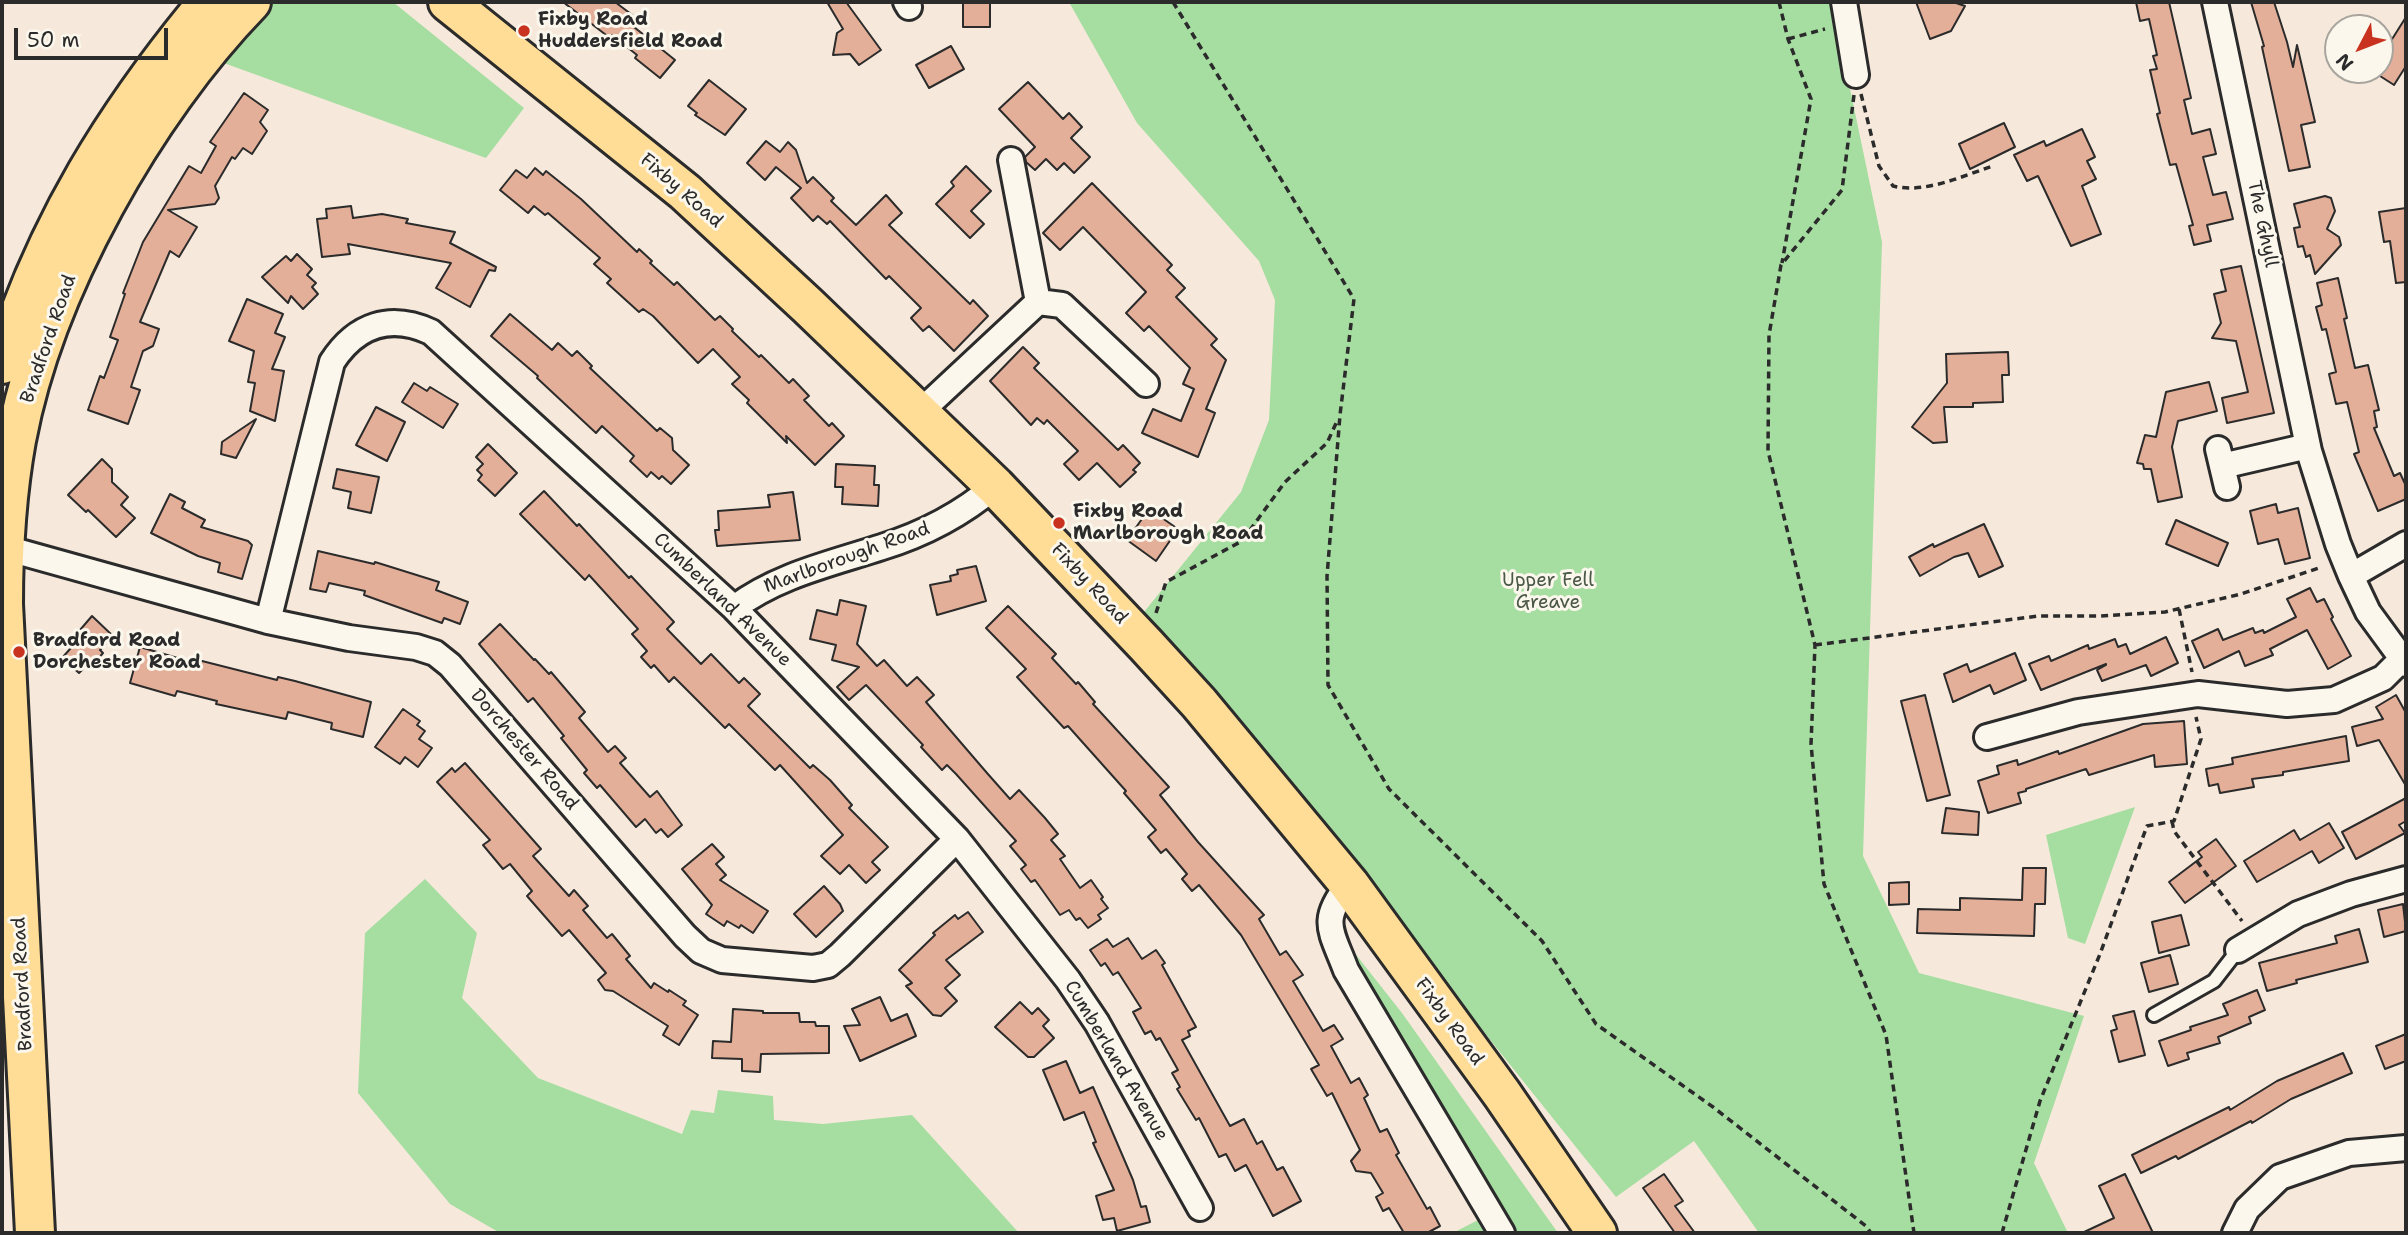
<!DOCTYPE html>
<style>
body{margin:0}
#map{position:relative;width:2408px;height:1235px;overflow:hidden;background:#f6e9db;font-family:"Shantell Sans",sans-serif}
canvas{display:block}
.frame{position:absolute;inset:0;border:4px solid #2b2b2b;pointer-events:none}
.north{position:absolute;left:2324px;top:14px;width:70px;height:70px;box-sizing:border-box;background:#fbf7ec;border:2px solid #a8a59f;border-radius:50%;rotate:228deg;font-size:19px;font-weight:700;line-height:28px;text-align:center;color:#2b2b2b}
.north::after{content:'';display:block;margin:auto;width:24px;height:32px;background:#c8321e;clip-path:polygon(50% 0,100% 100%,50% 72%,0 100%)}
.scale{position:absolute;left:14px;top:28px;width:154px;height:32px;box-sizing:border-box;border:4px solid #2b2b2b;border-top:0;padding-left:9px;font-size:21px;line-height:24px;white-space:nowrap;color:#2b2b2b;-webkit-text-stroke:5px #fbf7ec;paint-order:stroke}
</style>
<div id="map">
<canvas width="2408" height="1235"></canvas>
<div class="frame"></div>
<div class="north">N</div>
<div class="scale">50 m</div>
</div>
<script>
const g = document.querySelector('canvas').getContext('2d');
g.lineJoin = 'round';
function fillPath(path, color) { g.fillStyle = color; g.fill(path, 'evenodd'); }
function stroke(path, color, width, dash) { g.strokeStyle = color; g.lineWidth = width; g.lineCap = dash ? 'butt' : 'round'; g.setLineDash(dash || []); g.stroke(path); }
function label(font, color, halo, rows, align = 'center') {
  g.font = font + ' "Shantell Sans",sans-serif'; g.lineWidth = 6; g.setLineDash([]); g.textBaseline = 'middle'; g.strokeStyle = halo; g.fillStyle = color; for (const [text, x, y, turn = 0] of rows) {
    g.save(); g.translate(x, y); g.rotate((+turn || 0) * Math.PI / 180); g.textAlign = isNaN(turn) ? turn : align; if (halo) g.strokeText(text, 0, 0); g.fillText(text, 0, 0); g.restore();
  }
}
fillPath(new Path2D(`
 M271,2h122l131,106 -38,50 -265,-96z
 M1069,2h763l50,240 -19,614 56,117 165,43 -50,147 34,70h-309l-65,-92 -78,56 -238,-297 -238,-283 101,-125 28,-72 6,-120 -16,-39 -122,-138z
 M2135,807l-50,137 -17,-6 -22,-103z
 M425,879l52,54 -15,65 76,80 144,56 9,-24 23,3 4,-23 55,6 1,24 49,4 89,-9 107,118h-519l-50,-29 -92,-111 7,-160z
 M1346,942l56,71 156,220h-105l46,-24z`), '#a6dda1');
const building = new Path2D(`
 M563,2h52l24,18 -5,7 41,33 -15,18 -25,-20 2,-3 -25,-20 -2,3z
 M827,2h19l35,48 -22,15 -9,-11 -17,1 4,-22 6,-4z
 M963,2h27v25h-27z
 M1916,2h37l12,4 -14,25 -21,8z
 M2136,2h33l22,96 -7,2 8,34 18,-5 6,25 -13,3 10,38 13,-3 7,27 -26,6 4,16 -17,4 -5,-19 4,-1 -17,-61 -6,1 -13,-51 3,-1 -10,-43 7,-1 -4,-13 4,-1 -8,-36 -9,2z
 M2251,2h23l13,40 6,25 4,-22 18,77 -14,3 9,42 -21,4 -27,-124 2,-1z
 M2406,17v49l-12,19 -14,-9v-37l9,5z
 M951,46l13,23 -35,19 -13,-23z
 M709,80l37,29 -21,26 -30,-20 2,-2 -9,-7z
 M1028,82l35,37 6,-6 13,14 -11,11 19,19 -16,16 -10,-10 -7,7 -11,-11 -11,11 -9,-8 -1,-5 10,-10 -36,-38z
 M244,93l24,17 -8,12 7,9 -15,23 -9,-6 -8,11 -3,-2 -17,29 4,12 -4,6 -47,6 29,17 -18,30 -9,-6 -30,71 19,7 -6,17 -10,5 -12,36 9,3 -12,34 -40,-14 12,-34 4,2 14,-38 -8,-3 15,-43 -2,-1 20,-51 46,-76 12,7 15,-27 -6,-4z
 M2004,123l11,24 -45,22 -11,-25z
 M2082,129l13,28 -8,4 9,18 -14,7 19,48 -30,12 -33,-70 -11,5 -13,-26 30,-14 2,5z
 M766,141l14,11 8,-10 8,8 11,33 6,-6 21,21 -3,3 25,24 30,-30 16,18 -13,12 81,79 3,-4 15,16 -34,35 -25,-25 -6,5 -12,-13 10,-10 -32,-32 -3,3 -56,-58 -3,3 -9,-8 -5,5 -22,-23 10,-10 -25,-21 -11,13 -18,-17z
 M966,166l25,25 -20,20 13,13 -14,14 -34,-34 18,-18 -3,-4z
 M535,168l8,7 3,-4 35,28 56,53 2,-3 13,12 -2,2 24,22 3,-3 38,38 5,-4 13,13 -1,2 27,26 2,-2 28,28 4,-4 16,17 -5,4 25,26 3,-3 12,13 -29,29 -29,-29 1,7 -40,-40 2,-3 -17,-16 8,-7 -27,-28 -15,14 -45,-47 -10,-7 -4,3 -32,-29 4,-4 -17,-15 6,-6 -52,-45 -3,2 -11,-9 -6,7 -28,-23 16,-20 11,8z
 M1092,183l80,82 -5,5 18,18 -9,9 41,42 -6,6 15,15 -20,49 9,4 -17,44 -56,-24 11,-24 28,12 13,-32 -11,-5 7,-16 -41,-42 -5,5 -18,-18 20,-21 -63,-65 -23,23 -17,-17z
 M2325,196l6,2 4,13 -8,18 12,8 2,8 -26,29 -5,-19 -4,2 -3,-11 -5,1 -4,-19 6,-1 -6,-23z
 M351,206l2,12 29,-4 26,5 -2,4 49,9 -5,11 46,24 -1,4 -6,-1 -19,37 -34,-19 15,-25 -103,-19 2,10 -28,3 -5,-38 10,-1 -1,-9z
 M2406,208v74l-10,1 -6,-42 -6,1 -5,-30z
 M297,254l15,15 -5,6 9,8 -4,4 6,7 -15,15 -12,-13 -3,7 -26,-26 24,-21 5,5z
 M2241,266l33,147 -47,10 -5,-25 26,-6 -12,-51 -24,-3 9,-15 -7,-29 12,-3 -5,-21z
 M2338,278l9,40 -3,1 11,49 13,-3 11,45 -5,1 3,16 -3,1 20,48 6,-3 6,13v13l-28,12 -24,-57 5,-2 -12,-50 -11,2 -7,-30 7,-2 -10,-43 -4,1 -6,-23 6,-2 -5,-22z
 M247,299l36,15 -8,19 10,4 -13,32 12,2 -9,50 -25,-10 5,-28 -7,-1 6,-31 -25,-10z
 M510,314l42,36 6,-7 14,13 5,-5 15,15 -2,2 67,63 3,-3 12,10 1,12 16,15 -18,19 -9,-8 -3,3 -8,-7 -4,5 -17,-16 4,-5 -32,-30 -6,7 -59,-55 1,-2 -47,-40z
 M1023,347l16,16 -5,5 84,82 5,-5 17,18 -7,7 3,2 -16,15 -23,-24 -18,17 -15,-16 14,-13 -31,-31 -3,4 -7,-6 -6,7 -41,-44z
 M2008,352l1,23h-7l1,27 -30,1v4h-29l3,35 -14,1 -21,-16 35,-44 -1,-29z
 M2209,382l8,29 -39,10 -6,26 10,50 -24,5 -7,-33h-7l-1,-5 -6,-1 8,-28 11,2 10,-45z
 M414,383l13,8 3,-4 28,17 -15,24 -41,-26z
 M376,407l29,15 -18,39 -31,-16z
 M256,419l-20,39 -15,-4 1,-12z
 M488,444l29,29 -22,23 -17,-16 4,-5 -5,-5 6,-6 -7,-7z
 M102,459l10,10v13l16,15 -7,8 14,13 -19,19 -28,-27 -2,2 -18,-17z
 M836,464l39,2 -1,19h5l-1,21 -36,-2 1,-17h-8z
 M337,469l42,8 -8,36 -23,-5 3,-16 -18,-4z
 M544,491l33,35 2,-2 50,54 2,-2 43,46 -7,7 34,35 10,-10 28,29 5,-5 16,16 -12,12 62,62 3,-3 17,15 22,25 -3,3 39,39 -16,15 8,8 -14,13 -17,-18 -9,9 -19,-18 22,-21 -63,-70 -5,5 -46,-46 -4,4 -51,-51 -5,5 -15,-17 -3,3 -10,-11 6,-6 -15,-17 6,-5 -49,-54 -4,5 -65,-66z
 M793,492l7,48 -83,6 -2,-16h4l-1,-19 52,-4 -2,-12z
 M170,494l15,8 -3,6 23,12 -4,7 47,14 4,4 -10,34 -24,-7 2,-9 -22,-7 -47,-23z
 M2276,504l2,9 20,-5 12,50 -25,6 -7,-25 -20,5 -8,-33z
 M1149,509l29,20 -22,32 -29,-21z
 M2176,520l52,23 -10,23 -52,-22z
 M1984,524l19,42 -24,11 -11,-24 -14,4 -34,19 -11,-19 24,-13 1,3z
 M318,551l56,13 1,-2 64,20 -3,8 32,12 -8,22 -16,-6 -2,5 -78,-28 1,-4 -36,-8 -3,9 -16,-3z
 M976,566l10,35 -49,14 -7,-30 21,-4 -1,-5 8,-2 -1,-4z
 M2310,588l7,14 7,-3 9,18 -2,2 20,37 -23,13 -21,-39 -37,19 3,6 -28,11 -6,-15 -35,17 -12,-27 26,-12 5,11 30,-12 2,5 8,-3 1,3 32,-16 -9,-18z
 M840,600l26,6 -9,38 20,22 7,-6 23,26 10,-9 17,18 -8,7 61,71 23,26 9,-9 26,28 13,16 -7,6 14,16 -5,3 20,29 11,-8 12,17 -2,2 7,9 -10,7 3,4 -13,9 -8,-10 -4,2 -7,-10 -9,5 -25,-35 -4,2 -10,-13 5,-4 -16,-19 6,-5 -60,-67 -9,-9 -5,5 -21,-23 2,-2 -57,-60 -17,15 -12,-13 22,-20 -27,-7 4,-15 -26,-6 7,-29 20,5z
 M1008,606l48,48 -4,4 24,26 2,-2 17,20 -2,2 76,83 -9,8 38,47 66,73 -5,4 21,36 6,-4 17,24 -10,6 30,50 11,-6 9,14 -12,7 20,37 8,-5 9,17 -4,3 16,34 7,-3 12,24 -3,2 31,54 3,-2 10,19 -13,7h-23l-15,-25 -6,3 -7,-14 7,-4 -12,-20 -15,-2 -5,-10 9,-11 -28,-57 -5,3 -16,-27 8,-4 -78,-130 -42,-50 -7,6 -10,-12 5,-5 -21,-25 -5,4 -13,-16 8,-7 -32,-37 2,-2 -58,-65 -4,2 -47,-51 9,-8 -40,-41z
 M92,616l21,20 -13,14 3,3 -11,13 -3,-3 -10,10 -17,-15 16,-18 -4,-3z
 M500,624l34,36 1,-1 14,15 2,-2 23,27 11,13 -6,6 29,34 7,-6 11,12 -6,5 30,34 7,-6 25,34 -14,12 -7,-8 -5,4 -11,-14 -9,8 -36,-42 -3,3 -13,-15 3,-3 -26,-32 3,-2 -31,-38 -5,4 -49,-58z
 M2166,637l12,26 -27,13 -5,-11 -44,16 -5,-11 9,-5v-1l-65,26 -12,-26 20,-8 2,5 37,-16 1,4 26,-10 3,8 8,-3 4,10z
 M140,647l58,17v-4l79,20 1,-3 17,4 76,21 -8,35 -32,-8 1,-6 -44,-11 -2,7 -70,-15 1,-3 -40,-10 -2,5 -45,-13z
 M2015,653l11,27 -32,14 -4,-9 -37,17 -9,-28 23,-10 3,8z
 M1925,695l25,100 -23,6 -26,-100z
 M2396,695l10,18v73l-27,-46 -22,6 -5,-19 31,-8 -7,-12z
 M403,709l17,12 -3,4 8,6 -6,8 13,9 -14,19 -13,-10 -5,7 -25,-17z
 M2184,721l3,43 -32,3 -1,-12 -65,20 -3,-6 -60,20v2l-8,2 3,10 -33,10 -10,-32 21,-7 -2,-8 20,-6 1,5 40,-14 1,3 84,-30z
 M2346,736l3,25 -66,11v3l-31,4 2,8 -34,6 -2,-9 -9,2 -3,-17 27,-5 -1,-6z
 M465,763l76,86 -8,7 36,40 5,-6 14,16 -5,4 24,28 5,-4 18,22 -4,3 25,29 3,-5 14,9 1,-2 17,11 -3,4 15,10 -19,30 -16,-10 5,-9 -55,-35 -8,-1 -7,-10 8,-7 -37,-43 -7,6 -35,-40 5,-5 -22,-27 -7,5 -20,-24 7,-5 -53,-58 15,-14 3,4z
 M2406,798v23l-7,4 6,8 -49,26 -14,-27z
 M1946,808l33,4 -1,23 -36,-2z
 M2329,823l15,25 -25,15 -7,-12 -55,31 -13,-21 50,-31 6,10z
 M2216,839l20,27 -51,37 -16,-21 33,-25 -4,-5z
 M712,844l12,13 -8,7 10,11 -6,5 48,31 -15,22 -12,-8 -2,3 -12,-7 -3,5 -18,-12 6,-9 -30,-36z
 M2023,868h23l-1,36h-10l-1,32 -117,-3 1,-24 42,1v-12l62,2z
 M1909,882v22l-20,1v-22z
 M824,886l16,18 3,7 -27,26 -22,-23z
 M2403,904l3,27 -22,6 -6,-27z
 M968,912l15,20 -37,28 14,15 -15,13 12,13 -16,15 -8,-1 -27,-29 6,-3 -13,-13 36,-35 -2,-2 22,-18 3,4z
 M2181,915l8,30 -30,8 -7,-31z
 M2359,929l9,33 -72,18 1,3 -30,8 -8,-28 78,-20 -2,-7z
 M1128,938l14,21 14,-9 9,13 -3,2 34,62 -8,4 2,5 -8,4 48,86 14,-7 13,25 5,-3 15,29 6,-3 18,34 -28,15 -27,-51 -11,6 -9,-17 -7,3 -20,-39 -3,2 -19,-31 3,-2 -8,-14 6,-3 -18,-32 -4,2 -5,-9 -6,3 -12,-22 8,-4 -23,-36 -5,3 -8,-12 -4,3 -11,-16 17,-11 6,8z
 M2170,955l8,29 -29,8 -8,-29z
 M2257,990l8,20 -16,7 2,6 -33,14 2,6 -33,10 2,6 -21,7 -9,-25 32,-11 -1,-3 38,-12 -5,-11z
 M880,997l11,24 16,-7 9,22 -56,25 -16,-35 16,-1 -8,-16z
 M1020,1002l12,12 6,-6 11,12 -6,6 11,12 -20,19h-6l-33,-30z
 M733,1009l30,2v2h36l1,9h15l1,4h13v27l-68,1 -1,18 -18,-1v-12l-30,-1 1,-17 18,1z
 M2134,1011l11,44 -26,7 -8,-31 6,-2 -4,-13z
 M2406,1034v27l-21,8 -9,-23z
 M2343,1053l9,20 -61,26 -39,24 -1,-2 -73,38 -2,-3 -35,17 -9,-18 97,-48 1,3 47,-29z
 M1066,1061l14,32 13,-6 40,93 8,27 5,-1 4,16 -33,9 -3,-13 -11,2 -7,-24 18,-6 -21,-47 3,-1 -12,-30 -20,8 -21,-50z
 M1664,1174l19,27 -8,5 20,27h-20l-32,-45z
 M2125,1174l28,59h-71l32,-15 -15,-32z`);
fillPath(building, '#e4af99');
stroke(building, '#2b2b2b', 2);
const lane = new Path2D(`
 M2154,1015l60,-34 24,-31`);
const street = new Path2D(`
 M906,2l3,5
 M1844,2l12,73
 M2215,2l94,449 29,93 13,32 17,36 38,52
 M1011,160l27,142
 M919,413l119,-111 24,3 84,79
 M2218,449l9,38
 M2222,466l86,-20
 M2,547l266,74 81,17 67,9 19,6 15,12 235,271 16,15 21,9 91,8 15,-3 12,-10 117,-116
 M2351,576l55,-32
 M734,608c44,-33 96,-44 148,-61 42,-13 80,-33 113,-61
 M268,621l64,-259c24,-37 58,-49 99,-30l303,276 223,231 111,141 29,43 103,185
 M1987,737l91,-25 120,-18 89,10 47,-4 49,-22 18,-18
 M1349,884c-30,37 -18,46 -3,86l156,263
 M2238,950l60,-36 53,-20 55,-15
 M2235,1233l12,-24 33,-32 69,-24 57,-5`);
const primary = new Path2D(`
 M448,2l237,190 123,114 187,180 151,159 53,58 150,181 153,210 95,139
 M2,364c45,-140 112,-249 206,-362
 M35,1233l-32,-629c0,-55 3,-109 13,-164 28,-150 129,-329 235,-438`);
stroke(lane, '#2b2b2b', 18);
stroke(street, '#2b2b2b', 30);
stroke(primary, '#2b2b2b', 44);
stroke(new Path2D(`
 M1173,2l181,297 -14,116 -13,161 1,109 61,104 153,152 54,83 117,83 153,119 5,7
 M1779,2l9,37 23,60 -29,164
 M1788,39l37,-10
 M1861,94l18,72 14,20c32,8 69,-10 100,-20
 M1854,95l-12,95 -61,75 -12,70 -1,116 47,194 -4,99 13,140 62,151 28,198
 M2179,609l13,63
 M1156,613l10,-31 76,-41 43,-59 42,-39 11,-24
 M1815,645l223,-29h63l64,-4 76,-18 81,-27
 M2172,821l2,10 68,90
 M2002,1233l38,-132 60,-147 47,-128 27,-5 27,-82 -5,-22`), '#2b2b2b', 3.5, [7, 5]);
stroke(lane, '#fbf7ec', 12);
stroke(street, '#fbf7ec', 24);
stroke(primary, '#ffdd96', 38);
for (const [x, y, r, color] of [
 [524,31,7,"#c8321e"],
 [1059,523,7,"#c8321e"],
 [19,652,7,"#c8321e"]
]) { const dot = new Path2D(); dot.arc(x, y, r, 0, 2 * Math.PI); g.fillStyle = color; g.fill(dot); stroke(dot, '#fbf7ec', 2.5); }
label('bold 19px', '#2b2b2b', '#fbf7ec', [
 ["Fixby Road",538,20],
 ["Huddersfield Road",538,42],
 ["Fixby Road",1073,512],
 ["Marlborough Road",1073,534],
 ["Bradford Road",33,641],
 ["Dorchester Road",33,663]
], 'left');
label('19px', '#2b2b2b', '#fbf7ec', [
 ["Fixby Road",681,191,41],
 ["The Ghyll",2262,224,78],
 ["Bradford Road",49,339,-71],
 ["Marlborough Road",847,558,-20],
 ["Fixby Road",1089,584,47],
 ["Cumberland Avenue",722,600,44],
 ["Dorchester Road",524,750,49],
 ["Bradford Road",23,984,-93],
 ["Fixby Road",1449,1022,54],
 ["Cumberland Avenue",1116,1061,59]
]);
label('19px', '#4a5848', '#fbf7ec', [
 ["Upper Fell",1548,581],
 ["Greave",1548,603]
]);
</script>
